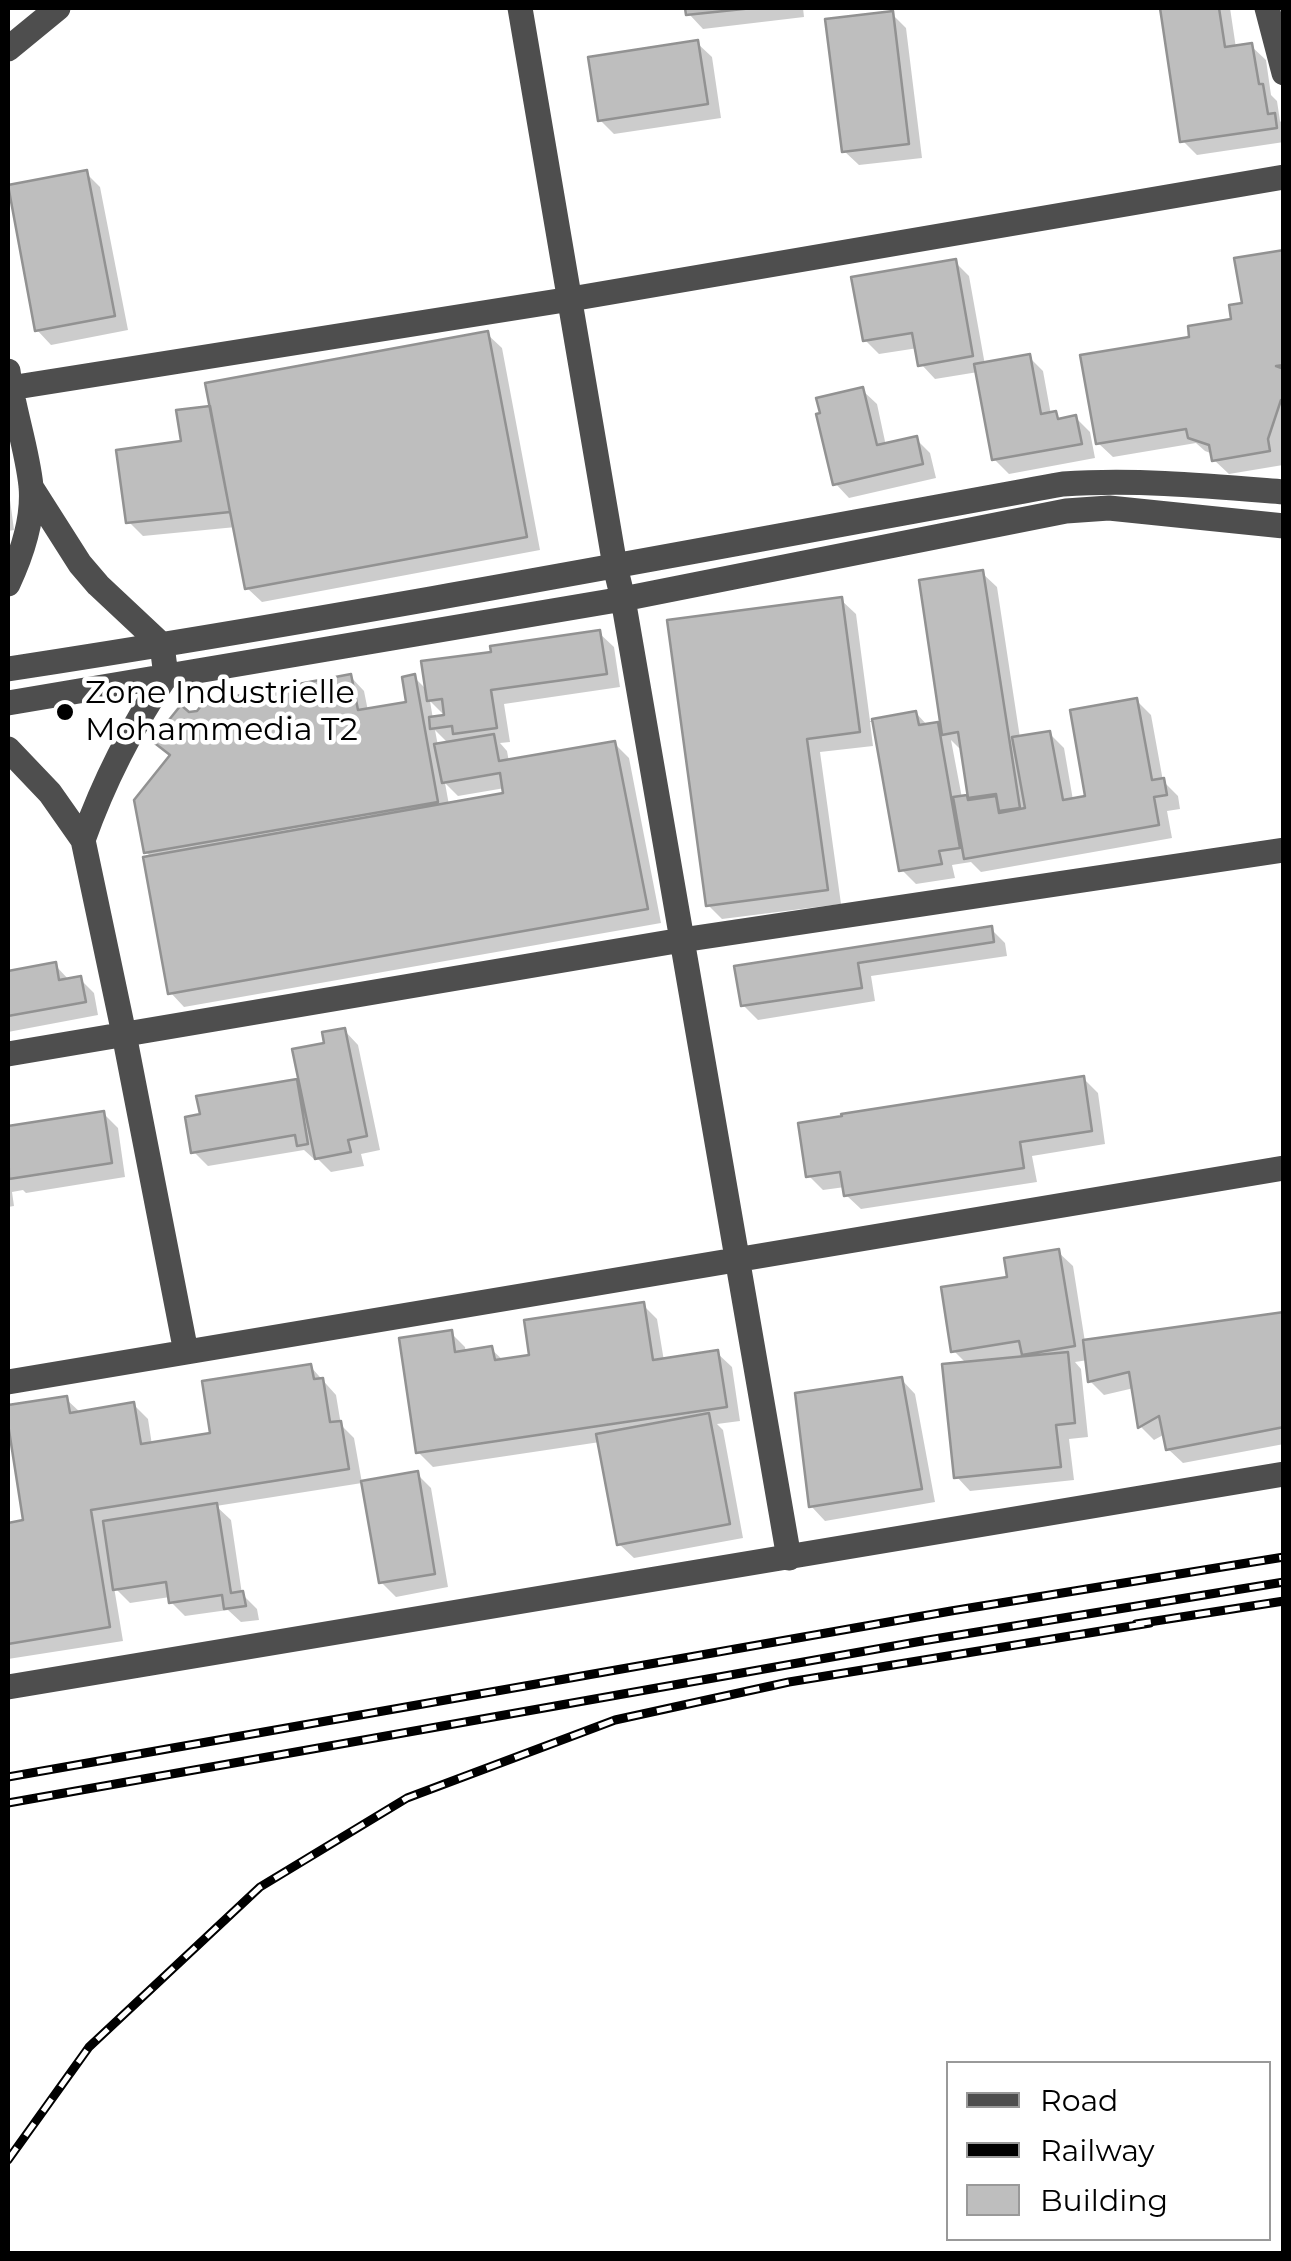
<!DOCTYPE html>
<style>
body{margin:0}
#map{position:relative;width:1291px;height:2261px;overflow:hidden;background:#fff;font-family:Montserrat,sans-serif}
canvas{display:block}
.frame{position:absolute;inset:0;border:10px solid #000;pointer-events:none}
.legend{position:absolute;left:946px;top:2061px;width:325px;height:180px;box-sizing:border-box;background:#fff;border:2px solid #999;margin:0;padding:12px 18px;list-style:none;font-size:30px;color:#000}
.legend li{display:flex;align-items:center;gap:20px;height:50px}
.legend b{width:50px;border:2px solid #999}
</style>
<div id="map">
<canvas width="1291" height="2261"></canvas>
<div class="frame"></div>
<ul class="legend">
<li><b style="height:12px;background:#4e4e4e"></b>Road</li>
<li><b style="height:12px;background:#000"></b>Railway</li>
<li><b style="height:28px;background:#bebebe"></b>Building</li>
</ul>
</div>
<script>
const g = document.querySelector('canvas').getContext('2d');
g.lineJoin = 'round';
function fillPath(path, color) { g.fillStyle = color; g.fill(path, 'evenodd'); }
function stroke(path, color, width, dash) { g.strokeStyle = color; g.lineWidth = width; g.lineCap = dash ? 'butt' : 'round'; g.setLineDash(dash || []); g.stroke(path); }
function label(font, color, halo, rows, align = 'center') {
  g.font = font + ' Montserrat,sans-serif'; g.lineWidth = 9; g.setLineDash([]); g.textBaseline = 'middle'; g.strokeStyle = halo; g.fillStyle = color; for (const [text, x, y, turn = 0] of rows) {
    g.save(); g.translate(x, y); g.rotate((+turn || 0) * Math.PI / 180); g.textAlign = isNaN(turn) ? turn : align; if (halo) g.strokeText(text, 0, 0); g.fillText(text, 0, 0); g.restore();
  }
}
fillPath(new Path2D(`
 M688,8h115l1,9 -101,12 -14,-15z
 M1163,8h67l6,40 15,-2 15,14 5,35 6,6 3,20 4,4v17l-87,13 -14,-14z
 M892,14l14,14 16,130 -63,7 -15,-14z
 M697,43l15,14 9,61 -107,16 -14,-14z
 M86,173l14,14 28,143 -77,15 -14,-15z
 M1284,252l-1,213 -54,9 -15,-14 -1,-6 -8,-3 -9,-8 -83,14 -15,-14 94,-104 42,-18z
 M955,262l14,14 16,89 44,-8 14,14 8,44 4,-1 7,7 14,-3 14,14 5,26 -86,16 -15,-15 -16,-87 -43,7 -14,-15 -3,-16 -39,6 -14,-14z
 M487,334l15,14 38,202 -278,52 -15,-14 -11,-61 -93,9 -14,-14 84,-114z
 M862,390l15,14 9,42 30,-7 14,14 6,25 -87,20 -14,-15z
 M8,485l6,45 -6,1z
 M982,573l15,14 23,151 29,-5 15,15 9,52 15,-2 49,-97 14,14 12,66 15,15 2,13 -13,2 5,27 -191,34 -10,-10 -19,3 3,13 -39,6 -14,-14 -27,-148h-5l3,24 -53,6 21,152 -119,15 -14,-14 133,-305 15,14 14,107 46,-8 12,13 9,-1 7,7zM951,740l8,8 4,-1 8,49 -9,2z
 M599,633l15,14 6,40 -116,17 6,38 -10,1 7,8 2,11 106,-18 14,14 32,165 -477,84 -14,-15 -18,-134 -6,-6 25,-95 -16,-16 33,-26 162,-39 14,15 4,20 41,-7 5,-27 14,14 65,-37zM430,701l16,16 -13,2zM435,730l14,14 -11,2zM445,783l13,13 47,-8 1,7 -57,10z
 M991,929l14,14 2,13 -136,20 4,25 -117,19 -15,-15 -6,-37z
 M55,965l15,16 10,-2 14,14 4,22 -90,17v-59z
 M344,1030l14,15 22,105 -19,4 3,12 -33,6 -14,-14 -3,1 -10,-9 -96,16 -14,-14 8,-36 -3,-18 102,-17 26,-37z
 M1083,1078l15,15 7,51 -73,12 5,26 -176,27 -15,-14 -1,-8 -22,3 -14,-14z
 M103,1113l15,15 7,49 -99,16 -3,-3 -11,2 2,14 -6,1v-79z
 M1058,1252l15,14 12,76 199,-27v129l-101,19 -15,-14 -3,-15 -11,6 -14,-14 -6,-38 -30,7 -14,-14 -2,-21 -13,2 6,7 7,68 -19,2 5,41 -104,11 -14,-15 11,-112 -13,-13 56,-72z
 M643,1305l14,14 7,42 53,-8 15,14 8,54 -23,3 6,6 20,108 -109,20 -15,-14 -19,-102 -167,25 -15,-15 33,-119 14,14 1,6 25,-4 13,12 28,-4z
 M310,1366l26,29 5,30 13,13 8,45 -146,23 15,14 11,74 15,15 2,11 -18,2 -13,-12 -43,6 -14,-14 -1,-5 -40,6 -16,-16 9,54 -115,18v-133l18,-4 -18,-114 58,-9 15,14 53,-8 14,14 4,26 61,-10z
 M901,1379l14,15 20,108 -110,19 -14,-15z
 M417,1474l14,14 17,99 -52,10 -15,-15z`), '#0003');
const building = new Path2D(`
 M685,8h68l-67,7z
 M1160,8h59l6,39 27,-4 7,41h4l5,30 7,-1 2,15 -97,14z
 M893,11l16,133 -67,8 -17,-133z
 M698,40l10,64 -110,17 -10,-64z
 M87,170l28,146 -80,15 -27,-146z
 M1284,250v115l-8,1 8,3v31h-3l-13,39 2,12 -58,10 -3,-16 -21,-7 -2,-9 -90,15 -16,-89 109,-18 -1,-11 43,-7 -2,-14 13,-2 -8,-45z
 M956,259l17,97 -55,10 -6,-33 -49,8 -12,-64z
 M488,331l39,206 -282,52 -40,-206z
 M1030,354l11,60 15,-3 2,8 18,-4 6,29 -90,16 -18,-96z
 M863,387l14,58 40,-9 6,28 -90,21 -17,-71 4,-1 -4,-15z
 M210,406l20,106 -104,11 -10,-73 65,-9 -5,-31z
 M983,570l37,238 -21,3 -3,-17 -28,4 -10,-66 -16,3 -23,-155z
 M842,597l18,135 -53,7 21,151 -122,16 -39,-286z
 M600,630l7,44 -116,16 6,38 -44,6 -1,-8 -22,3 -1,-12 15,-2 -2,-16 -15,2 -6,-40 70,-9 -1,-6z
 M351,674l7,36 48,-8 -4,-25 13,-3 23,128 -294,51 -10,-53 36,-45 -18,-14 29,-36 8,7 8,-1 7,-9z
 M1137,698l15,82 12,-2 3,17 -13,2 5,28 -195,34 -11,-62 14,-2 1,5 28,-4 3,17 26,-5 -13,-71 38,-6 13,69 22,-4 -15,-86z
 M916,711l3,14 19,-3 22,126 -21,3 3,13 -43,7 -27,-152z
 M494,734l5,27 116,-20 33,168 -480,85 -25,-137 360,-64 -3,-20 -58,10 -8,-39z
 M992,926l2,16 -136,21 4,25 -121,18 -7,-40z
 M56,962l3,18 22,-4 5,26 -78,14v-45z
 M345,1028l22,108 -19,4 3,12 -36,7 -23,-110 32,-6 -2,-11z
 M1084,1076l8,55 -72,11 4,26 -180,28 -4,-24 -34,5 -8,-54 44,-7 -1,-2z
 M297,1079l11,65 -11,2 -2,-11 -104,18 -6,-36 15,-3 -4,-18z
 M104,1111l8,52 -103,16 -1,-53z
 M1059,1249l16,97 -53,9 -3,-14 -68,11 -10,-65 66,-10 -3,-19z
 M644,1302l9,58 65,-10 9,57 -311,46 -17,-115 53,-8 3,22 37,-6 3,14 34,-5 -5,-35z
 M1284,1312v115l-118,23 -7,-34 -21,12 -9,-56 -41,10 -5,-42z
 M1068,1352l7,71 -19,2 5,42 -107,11 -12,-114z
 M311,1364l3,15 9,-1 7,44 11,-1 8,48 -258,41 19,117 -102,17v-121l15,-3 -15,-96v-19l59,-9 3,17 64,-11 7,42 69,-11 -8,-52z
 M902,1377l20,112 -113,18 -14,-114z
 M709,1413l21,111 -113,21 -21,-111z
 M418,1471l17,103 -56,9 -18,-102z
 M217,1503l14,90 12,-2 3,15 -22,3 -2,-14 -53,8 -3,-21 -53,8 -10,-69z`);
fillPath(building, '#bebebe');
stroke(building, '#929292', 2.5);
stroke(new Path2D(`
 M520,8l95,558 8,33 166,959
 M1267,8l17,65
 M8,49l50,-41
 M8,371c5,38 19,77 23,115 3,34 -9,68 -23,98
 M10,388l561,-89 713,-122
 M31,487l49,77 18,21 64,60 4,31c-35,52 -62,105 -83,164
 M8,669c352,-54 703,-121 1055,-185 74,-5 147,2 221,8
 M8,703l615,-104 443,-88 43,-3 175,18
 M8,749l42,44 33,47 41,194 62,318
 M8,1054l674,-114 602,-90
 M8,1382l1276,-214
 M8,1687l1276,-213`), '#4e4e4e', 25);
const rail = new Path2D(`
 M1136,1624l148,-23
 M8,1777l943,-166 333,-54
 M8,1803l914,-162 362,-59
 M8,2160l81,-113 171,-160 147,-89 208,-78 174,-38 361,-59`);
stroke(rail, '#000', 9);
stroke(rail, '#fff', 5, [15]);
for (const [x, y, r, color] of [
 [65,712,10,"#000"]
]) { const dot = new Path2D(); dot.arc(x, y, r, 0, 2 * Math.PI); g.fillStyle = color; g.fill(dot); stroke(dot, '#fff', 4); }
label('32px', '#000', '#fff', [
 ["Zone Industrielle",85,694],
 ["Mohammedia T2",85,731]
], 'left');
</script>
